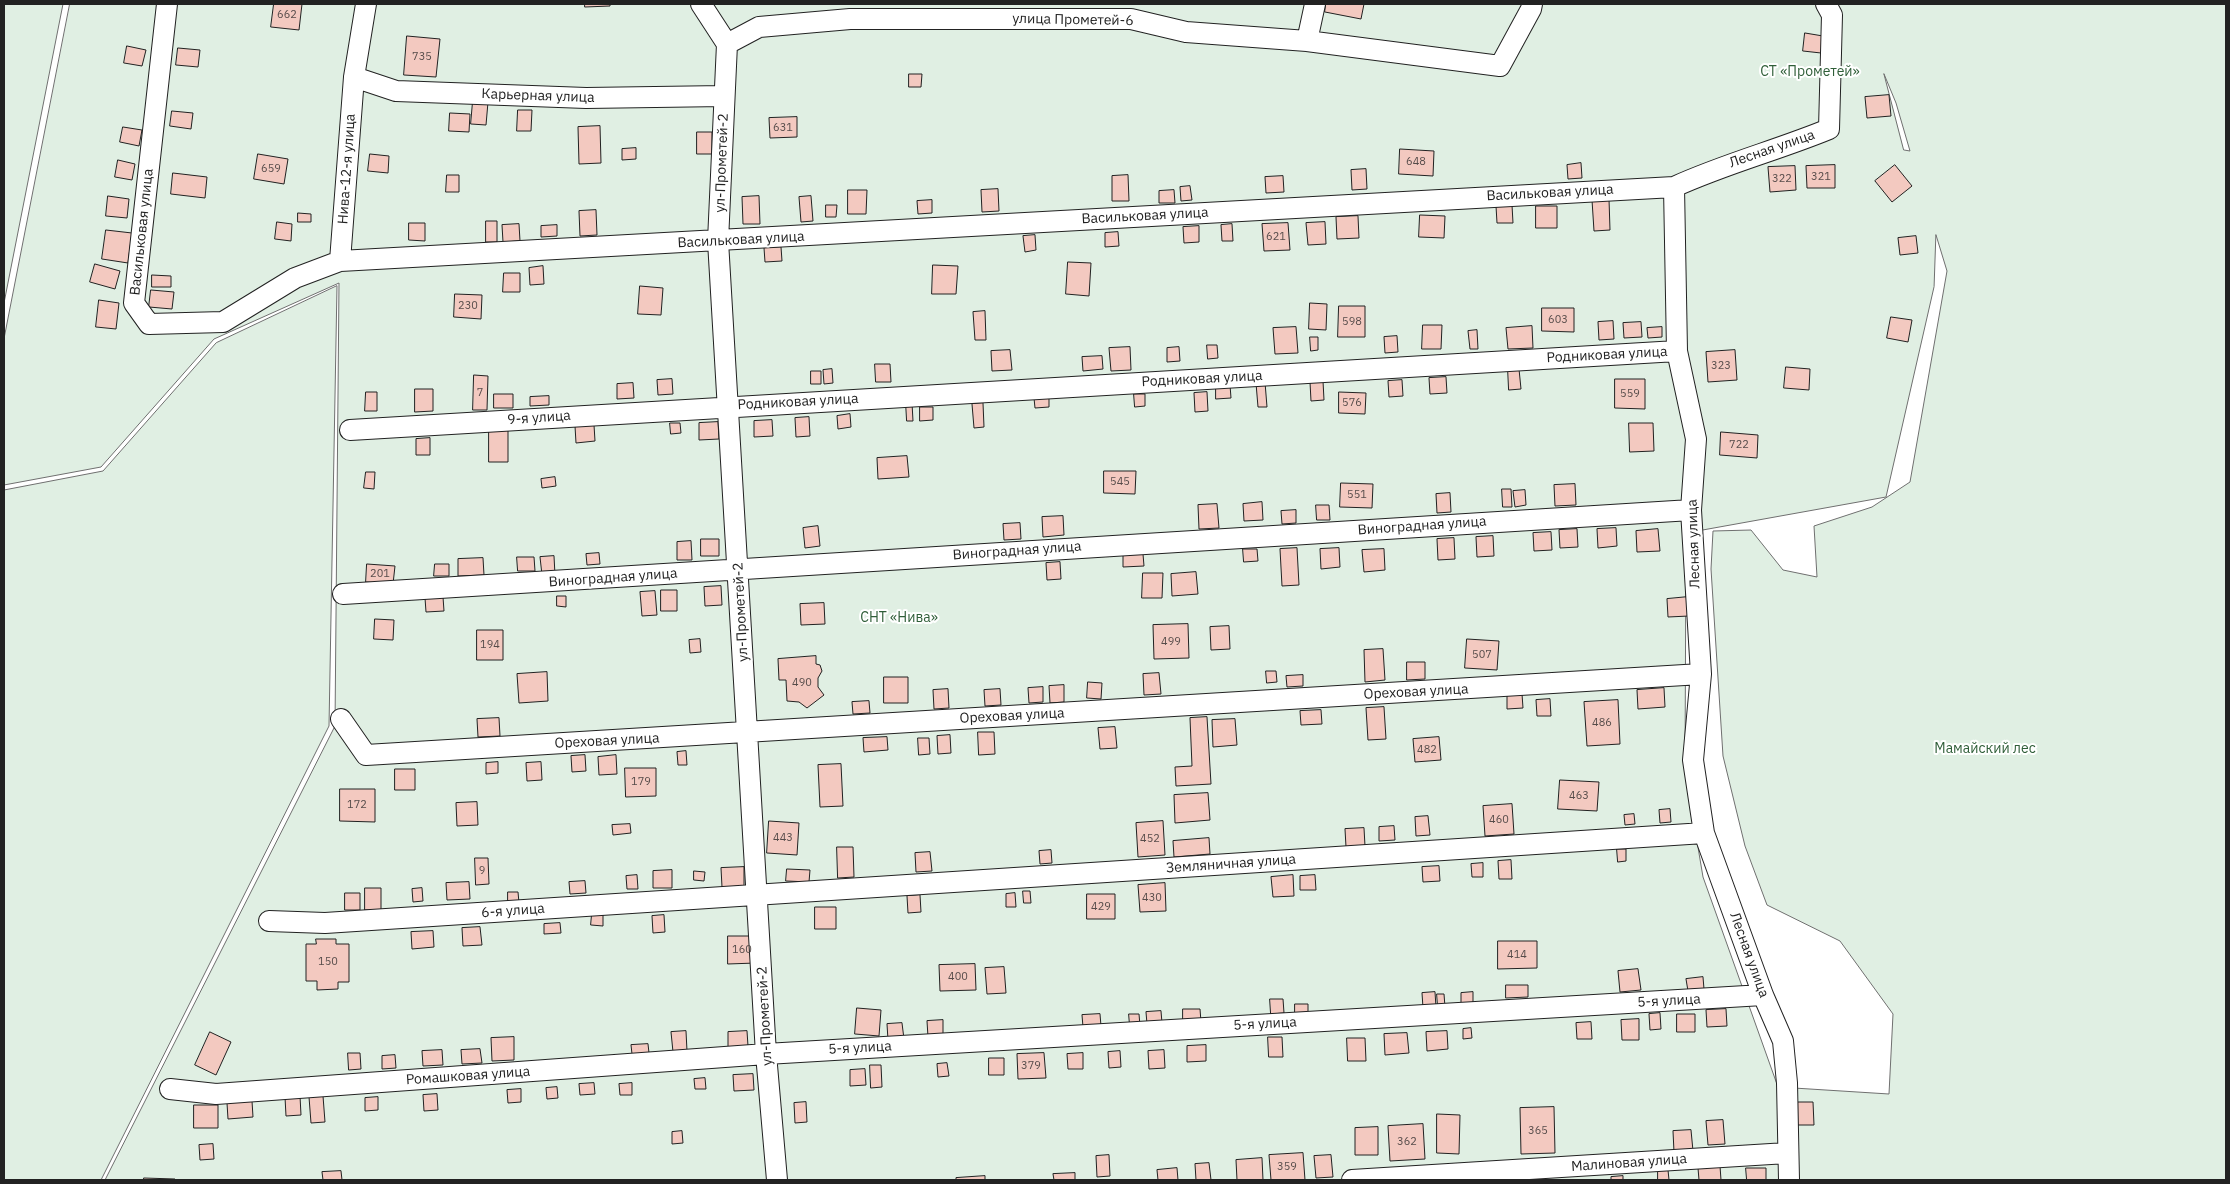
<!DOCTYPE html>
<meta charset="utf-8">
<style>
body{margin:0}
#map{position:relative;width:2230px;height:1184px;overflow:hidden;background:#fff;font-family:"IBM Plex Sans",sans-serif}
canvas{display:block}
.frame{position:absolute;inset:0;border:5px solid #222;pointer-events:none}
</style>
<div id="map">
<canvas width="2230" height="1184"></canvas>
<div class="frame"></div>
</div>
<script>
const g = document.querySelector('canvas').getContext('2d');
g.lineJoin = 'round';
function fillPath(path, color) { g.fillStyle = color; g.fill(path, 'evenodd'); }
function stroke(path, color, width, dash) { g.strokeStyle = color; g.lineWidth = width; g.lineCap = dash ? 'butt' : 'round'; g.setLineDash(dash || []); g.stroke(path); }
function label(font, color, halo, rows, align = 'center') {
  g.font = font + ' "IBM Plex Sans",sans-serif'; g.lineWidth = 4; g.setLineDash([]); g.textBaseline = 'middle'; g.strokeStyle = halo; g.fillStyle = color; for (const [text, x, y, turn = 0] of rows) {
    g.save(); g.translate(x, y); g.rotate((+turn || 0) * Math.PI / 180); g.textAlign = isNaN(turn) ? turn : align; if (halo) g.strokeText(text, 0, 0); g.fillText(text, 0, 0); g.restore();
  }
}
const green = new Path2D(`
 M4,4h59l-59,299z
 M70,4h2156v1176h-2121l230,-454 4,-443 -125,56 -113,128 -97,18v-146zM1884,74l12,29 14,48 -6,-1zM1936,235l11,36 -37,211 -38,25 -58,19 3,51 -34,-7 -32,-40 -38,1 -2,38 12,187 22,90 22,59 73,36 53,73 -4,80 -111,-7 -75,-210 -18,-107 1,-237 200,-36 48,-210z
 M337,286l-8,440 -228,454h-97v-690l99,-19 113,-128z`);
fillPath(green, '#e0efe3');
stroke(green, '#6f6f6f', 1);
const building = new Path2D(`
 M274,4h28l-3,26 -28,-3z
 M585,4h25v2l-25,1z
 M1326,4h38l-3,15 -36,-7z
 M1805,33l18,3 -2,17 -18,-2z
 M407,36l33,3 -4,38 -32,-2z
 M127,46l19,4 -4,16 -18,-3z
 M178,48l22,2 -2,17 -22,-2z
 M909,74h13l-1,13h-12z
 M1889,95l2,21 -24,2 -2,-21z
 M473,101l15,1 -2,23 -15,-1z
 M518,110h14l-1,21h-14z
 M172,111l21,2 -2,16 -21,-3z
 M450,113l20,1 -1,18 -20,-1z
 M797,117v20l-27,1 -1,-20z
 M600,126l1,37 -22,1 -1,-37z
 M123,127l19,3 -3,16 -19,-4z
 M697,132h15v22h-15z
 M636,148v11l-14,1v-11z
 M1400,149l34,2 -1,25 -34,-2z
 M258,154l30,5 -4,25 -30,-5z
 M370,154l19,2 -1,17 -20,-2z
 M118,160l17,4 -3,16 -17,-3z
 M1581,163l1,15 -14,1 -1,-14z
 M1835,165v23h-28l-1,-22z
 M1895,165l17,21 -20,16 -17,-21z
 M1795,166l1,24 -26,2 -2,-25z
 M1366,169l1,20 -15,1 -1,-20z
 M173,173l34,4 -2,21 -34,-4z
 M447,175h12v17h-13z
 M1128,175l1,26h-17v-25z
 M1283,176l1,16 -18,1 -1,-16z
 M1190,186l2,14 -11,1 -1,-14z
 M998,189l1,22 -17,1 -1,-22z
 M848,190h19l-1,24h-18z
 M1174,190l1,13h-16v-12z
 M108,196l21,3 -2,19 -21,-2z
 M759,196l1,28h-17l-1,-27z
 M811,196l2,25 -12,1 -2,-25z
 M1609,199l1,31 -16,1 -2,-31z
 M932,200v13l-14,1 -1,-13z
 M826,205h11l-1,12h-10z
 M1512,205l1,18h-16l-1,-17z
 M1536,206h21v22h-21z
 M596,210l1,25 -17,1 -1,-25z
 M298,213l13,1v8h-13z
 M1420,215l25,1 -1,22 -25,-1z
 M1358,216l1,22 -22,1 -1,-22z
 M486,221h11v21h-11z
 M277,222l15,2 -1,17 -16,-2z
 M1325,222l1,22 -18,1 -2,-22z
 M409,223h16v18l-16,-1z
 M1288,223l2,27 -26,1 -2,-27z
 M519,224l1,17 -17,1 -1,-17z
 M1232,224l1,17h-11l-1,-16z
 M557,225v11l-16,1v-11z
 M1199,226v16l-15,1 -1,-16z
 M106,230l26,3 -4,30 -26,-4z
 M1118,232l1,14 -14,1v-14z
 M1035,235l1,15 -11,2 -2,-16z
 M1916,236l2,17 -18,2 -2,-17z
 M781,247l1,14 -17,1 -1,-14z
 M1068,262l23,1 -2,33 -23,-2z
 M95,264l25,7 -5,18 -25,-7z
 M933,265l25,1 -2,28h-24z
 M543,266l1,18 -14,1 -1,-17z
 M504,273h16v19h-17z
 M152,275l19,1v11h-19z
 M640,286l23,2 -2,27 -23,-1z
 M151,290l23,2 -2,17 -23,-2z
 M455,294l27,1 -1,24 -27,-2z
 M99,300l20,3 -3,26 -20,-2z
 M1310,303l17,1 -1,26 -17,-1z
 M1339,306h26v31h-27z
 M1542,308h32v24l-32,-1z
 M985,311l1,29h-11l-2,-28z
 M1891,317l21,3 -4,22 -21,-4z
 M1613,321l1,18 -15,1 -1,-18z
 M1641,322l1,15 -18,1 -1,-15z
 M1423,325h19l-1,24h-19z
 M1532,326l1,22 -25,1 -2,-21z
 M1296,327l2,26 -23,1 -2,-26z
 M1662,327v10l-14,1 -1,-10z
 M1477,330l1,19h-8l-2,-18z
 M1397,336l1,16 -13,1 -1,-16z
 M1310,337h8v13l-7,1z
 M1207,345h10l1,13 -10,1z
 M1130,347l1,23 -20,1 -2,-23z
 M1179,347l1,14 -13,1v-14z
 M1010,350l2,20 -20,1 -1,-20z
 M1735,350l2,30 -29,2 -2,-30z
 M1102,356l1,13 -20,2 -1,-14z
 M875,364h15l1,18h-15z
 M1786,367l24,2 -1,21 -25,-2z
 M832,369l1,14 -9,1 -1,-14z
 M1508,369h11l2,20 -12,1z
 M811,371h10v13h-10z
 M474,375l14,1 -1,34h-14z
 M1446,377l1,16 -17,1 -1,-16z
 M672,379l1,15 -15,1 -1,-15z
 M1615,379h30v30l-30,-1z
 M1402,380l1,16 -14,1 -1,-16z
 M1323,381l1,19 -13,1 -1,-19z
 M1265,382l2,25h-9l-2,-24z
 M633,383l1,15 -17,1v-15z
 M1216,385h14l1,13 -15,1z
 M415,389h18v22l-18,1z
 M366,392h11v19h-12z
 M1207,392l1,19 -13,1 -1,-19z
 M1339,392l27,1 -1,21 -26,-1z
 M494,394h19v14h-19z
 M1134,394h11v12l-10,1z
 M549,396v9l-19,1v-9z
 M1049,397v10l-14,1 -1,-10z
 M906,403h6l1,18h-6z
 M983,403l1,24 -10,1 -2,-24z
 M920,407h13v13l-13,1z
 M850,414l1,13 -13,2 -1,-13z
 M809,417l1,19 -14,1 -1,-19z
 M772,420l1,16 -19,1v-16z
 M718,422l1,17 -20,1v-17z
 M670,423h10l1,10 -10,1z
 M1629,423h24l1,28 -24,1z
 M594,425l1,16 -19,2 -1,-17z
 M489,429l19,1v32h-19z
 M1721,432l37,3 -1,23 -37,-3z
 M430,438v17h-14v-16z
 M907,456l2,21 -31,2 -1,-21z
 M1104,471h32l-1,23 -31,-1z
 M366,472h9l-1,17 -10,-1z
 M555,477l1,9 -14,2 -1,-9z
 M1341,483l32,1 -1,24 -32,-1z
 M1575,484l1,21 -21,1 -1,-21z
 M1502,489h9l1,18h-9z
 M1525,490l1,15 -11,2 -2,-16z
 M1450,493l1,19 -14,1 -1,-19z
 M1262,502l1,18 -19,1 -1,-17z
 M1217,504l2,24 -20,1 -1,-24z
 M1316,505h13l1,15h-13z
 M1296,510v13l-14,1 -1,-13z
 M1063,516l1,19 -21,2 -1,-20z
 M1020,523l1,16 -17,1 -1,-16z
 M818,526l2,20 -15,2 -2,-20z
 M1616,528l1,18 -19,2 -1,-19z
 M1577,529l1,18 -18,1 -1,-18z
 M1658,529l2,22 -23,1 -1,-21z
 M1551,532l1,18 -18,1 -1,-18z
 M1493,536l1,20 -17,1 -1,-20z
 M1454,538l1,21 -17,1 -1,-21z
 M701,539h18v17h-18z
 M691,541l1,19h-15v-18z
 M1297,548l2,37 -17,1 -2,-37z
 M1339,548l1,19 -19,2 -1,-20z
 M1243,549h14l1,12 -14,1z
 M1384,549l1,21 -21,2 -2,-22z
 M599,553l1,11 -13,1 -1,-11z
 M1143,554l1,12 -21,1v-12z
 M554,556l1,19h-13l-2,-18z
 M517,557h17l1,14h-17z
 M483,558l1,17 -26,1v-17z
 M1060,562l1,17 -14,1 -1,-17z
 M367,564l28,2 -2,18 -27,-2z
 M435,564h14v12h-15z
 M1196,572l2,22 -26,2 -1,-22z
 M1143,573h20l-1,25h-20z
 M721,586l1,19 -17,1 -1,-19z
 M661,590h16v21h-16z
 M655,591l2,24 -15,1 -2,-24z
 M557,596h9v11l-9,-1z
 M443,597l1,14 -18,1 -1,-14z
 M1688,597l1,19 -21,1 -1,-18z
 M824,603l1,21 -24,1 -1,-21z
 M375,619l19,1 -1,20 -19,-1z
 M1188,624l1,34 -35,1 -1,-34z
 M1229,626l1,23 -19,1 -1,-23z
 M477,630h26v30h-26z
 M700,639l1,13 -11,1 -1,-13z
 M1467,639l32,2 -2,29 -32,-2z
 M1383,649l2,31 -20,2 -1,-32z
 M816,656v8l4,1 2,6 -4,7v9l6,8 -17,13 -8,-6 -12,-1 -1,-21h-7l-1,-21z
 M1407,662h18v17l-18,1z
 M1266,671h10l1,11 -10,1z
 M547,672l1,29 -29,2 -2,-29z
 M1159,673l2,21 -17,1 -1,-21z
 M1303,675v11l-16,1 -1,-11z
 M884,677h24v26h-24z
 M1088,682l14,1 -1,16 -14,-1z
 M1064,685v17l-14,1 -1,-17z
 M1043,687v15l-14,1 -1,-15z
 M1664,688l1,19 -27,2 -1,-19z
 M948,689l1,19 -15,1 -1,-19z
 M1000,689l1,16 -16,1 -1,-16z
 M1522,694l1,14 -16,1v-14z
 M1550,699l1,17h-14l-1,-16z
 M1618,700l2,44 -33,2 -3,-44z
 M869,701l1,12 -17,1 -1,-12z
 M1384,707l2,32 -18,1 -2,-32z
 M1321,710l1,14 -21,1 -1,-14z
 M1207,717l4,67 -35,2 -1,-19 17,-1 -2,-48z
 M499,718l1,18 -22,1 -1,-18z
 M1235,719l2,26 -24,2 -1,-27z
 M1115,727l2,21 -17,1 -2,-21z
 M978,732h16l1,22 -16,1z
 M950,735l1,18 -13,1 -1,-18z
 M887,737l1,13 -24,2 -1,-14z
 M1439,737l2,23 -26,2 -2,-23z
 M918,738h11l1,16 -11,1z
 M686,751l1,14h-9l-1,-13z
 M585,755l1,16 -14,1 -1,-16z
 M616,755l1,19 -18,1 -1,-18z
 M498,762v11l-12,1v-11z
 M541,762l1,18 -15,1 -1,-18z
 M841,764l2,42 -23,1 -2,-42z
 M625,768h31v28l-30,1z
 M395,769h20v21h-20z
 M1560,780l39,2 -2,29 -39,-2z
 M340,789h35v33l-35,-1z
 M1208,793l2,27 -35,3 -1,-28z
 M477,802l1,23 -21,1 -1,-23z
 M1512,804l2,30 -29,2 -2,-30z
 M1670,809l1,13 -11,1 -1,-13z
 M1634,814l1,10 -10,1 -1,-10z
 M1428,816l2,19 -14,1 -1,-19z
 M769,821l30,2 -2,32 -30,-2z
 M1163,821l2,34 -27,2 -2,-34z
 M630,824l1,9 -18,2 -1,-10z
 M1394,826l1,14 -16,1v-14z
 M1364,828l1,18 -19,1 -1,-18z
 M1209,838l1,16 -36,3 -1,-16z
 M837,847h16l1,30 -16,1z
 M1617,849h9v12l-8,1z
 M1051,850l1,13 -12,1 -1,-13z
 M930,852l2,19 -16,1 -1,-19z
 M475,858h13l1,26 -13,1z
 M1511,860l1,19h-13l-1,-18z
 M1483,863v14h-11l-1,-13z
 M1439,866l1,15 -17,1 -1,-15z
 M744,867v19l-22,1 -1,-19z
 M787,869l23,1 -1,12 -23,-1z
 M672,870v18h-19v-17z
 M694,871l11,1 -1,9 -10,-1z
 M637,875l1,14h-11l-1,-13z
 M1293,875l1,21 -21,1 -2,-20z
 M1315,875l1,15h-16v-14z
 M585,881l1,12 -16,1 -1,-12z
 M469,882l1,17 -23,1 -1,-17z
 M1165,883l1,28 -26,1 -2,-27z
 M365,888h16v22h-16z
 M422,888l1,13 -10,1 -1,-13z
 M1023,891h7l1,12h-7z
 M508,892h10l1,11h-11z
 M345,893h15v17h-15z
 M1015,893l1,14h-10v-13z
 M1087,894h28v25h-28z
 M920,895l1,17 -13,1 -1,-17z
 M815,907h21v22h-21z
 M592,914l11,1v11l-12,-1z
 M664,915l1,17 -12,1 -1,-17z
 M560,923l1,10 -17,1v-10z
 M480,927l2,18 -19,1 -1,-18z
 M433,931l1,16 -22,2 -1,-17z
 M728,936h27l1,27 -28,1z
 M316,939h20v5h13v38h-11v7l-21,1v-9h-11v-37h10z
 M1498,941h39v27l-39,1z
 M975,964l1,26 -36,1 -1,-26z
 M1004,967l2,26 -19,1 -2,-26z
 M1638,969l3,21 -21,2 -2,-21z
 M1703,977l1,12 -16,2 -2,-12z
 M1506,985h22v12l-22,1z
 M1435,992l1,15 -13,1 -1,-15z
 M1473,992v14l-12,1v-14z
 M1437,994h7l1,13h-7z
 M1270,999h13l1,14 -13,1z
 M1295,1004h13v10h-13z
 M857,1008l24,2 -2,26 -24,-2z
 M1183,1009h17l1,13 -18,1z
 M1726,1009l1,17 -20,1 -1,-17z
 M1161,1011l1,12 -15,1 -1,-12z
 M1660,1013l1,16 -11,1 -1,-16z
 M1100,1014l1,12 -18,1 -1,-12z
 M1129,1014h10l1,12h-10z
 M1677,1014h18v18h-18z
 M1639,1019v21h-17l-1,-20z
 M943,1020v16l-15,1 -1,-16z
 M1591,1022l1,17h-15l-1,-16z
 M902,1023l2,16 -16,1 -1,-16z
 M1471,1028l1,10 -9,1v-10z
 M686,1031l1,20 -14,1 -2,-20z
 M747,1031l1,15 -20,1v-15z
 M1447,1031l1,18 -21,2 -1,-19z
 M210,1032l21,10 -15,33 -21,-10z
 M1407,1033l2,20 -24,2 -1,-21z
 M514,1037v23l-22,1 -1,-23z
 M1268,1037h14l1,20h-14z
 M1347,1038h18l1,23h-18z
 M648,1044l1,9 -17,1 -1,-9z
 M1206,1045v16l-19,1v-16z
 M480,1049l2,14 -20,1 -1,-14z
 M442,1050l1,15 -20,1 -1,-15z
 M1164,1050l1,18 -16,1 -1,-18z
 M1120,1051l1,16 -12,1 -1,-16z
 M348,1053h12l1,16 -12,1z
 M1044,1053l2,25 -28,1 -1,-25z
 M1083,1053v16h-15l-1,-15z
 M395,1055l1,13 -14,1v-13z
 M989,1058h15v17h-15z
 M947,1063l2,13 -11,1 -1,-13z
 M870,1065h11l1,22 -11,1z
 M865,1069l1,16 -16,1v-16z
 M753,1074l1,16 -20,1 -1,-16z
 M705,1078l1,11h-11l-1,-10z
 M594,1083l1,11 -15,1 -1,-11z
 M632,1083v12h-12l-1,-11z
 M557,1087l1,11 -11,1 -1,-11z
 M521,1089v13l-13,1 -1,-13z
 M437,1094l1,16 -14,1 -1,-16z
 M300,1096l1,19 -15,1 -1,-19z
 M323,1096l2,26 -14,1 -2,-26z
 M378,1097v13l-13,1v-13z
 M252,1101l1,16 -25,2 -1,-16z
 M806,1102l1,20 -12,1 -1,-20z
 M1798,1102h15l1,23h-16z
 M194,1105h24v23h-24z
 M1554,1107l1,46 -34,1 -1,-46z
 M1437,1114l23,1 -1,39 -22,-1z
 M1723,1120l2,24 -17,1 -2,-24z
 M1423,1124l2,35 -35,2 -2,-35z
 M1378,1127v28h-23v-27z
 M1691,1130l2,21 -19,1 -1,-21z
 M682,1131l1,12 -11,1v-12z
 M213,1144l1,15 -14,1 -1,-15z
 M1303,1153l2,27h-34l-2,-25z
 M1109,1155l1,21 -13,1 -1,-21z
 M1331,1155l2,22 -17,1 -2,-22z
 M1262,1158l1,22h-26l-1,-20z
 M1209,1163l2,17h-15l-1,-16z
 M1720,1166l1,14h-22l-1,-12z
 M1177,1168l1,12h-20l-1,-10z
 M1746,1168h20v12h-19z
 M1658,1170h10l1,10h-11z
 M341,1171l1,9h-19l-1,-8z
 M1075,1173v7h-21l-1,-6z
 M985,1176v4h-29v-2z
 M1623,1176v4h-12v-3z
 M144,1178l31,1v1h-31z`);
fillPath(building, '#f3c9c0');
stroke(building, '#222', 1);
const minor = new Path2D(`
 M167,4l-33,299 15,21 74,-2 72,-44 45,-17 1334,-74
 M701,4l26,40
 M1307,41l8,-37
 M727,44l-9,197 48,813 11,126
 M727,44l32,-17 91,-8h281l55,13 121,9 193,25 31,-57 1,-5
 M354,77l42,14 190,7 138,-2
 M340,261l14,-184 12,-73
 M350,430l1327,-79
 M343,594l1348,-84
 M341,719l25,36 1335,-81
 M269,921l56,2 1379,-90
 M170,1089l46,5 550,-40 997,-59
 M1352,1180l435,-27
 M1789,1180l-2,-97 -4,-42 -20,-46 -59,-162 -11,-73 8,-86 -10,-164 5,-71 -19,-88 -3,-164c50,-23 104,-37 155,-58l3,-114 -6,-11`);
stroke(minor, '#222', 22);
stroke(minor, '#fff', 20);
label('11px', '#564c4a', null, [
 ["662",287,15],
 ["735",422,57],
 ["631",783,128],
 ["648",1416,162],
 ["659",271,169],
 ["321",1821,177],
 ["322",1782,179],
 ["621",1276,237],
 ["230",468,306],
 ["603",1558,320],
 ["598",1352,322],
 ["323",1721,366],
 ["7",480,393],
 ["559",1630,394],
 ["576",1352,403],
 ["722",1739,445],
 ["545",1120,482],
 ["551",1357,495],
 ["201",380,574],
 ["499",1171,642],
 ["194",490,645],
 ["507",1482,655],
 ["490",802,683],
 ["486",1602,723],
 ["482",1427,750],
 ["179",641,782],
 ["463",1579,796],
 ["172",357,805],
 ["460",1499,820],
 ["443",783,838],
 ["452",1150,839],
 ["9",482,871],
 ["430",1152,898],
 ["429",1101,907],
 ["160",742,950],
 ["414",1517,955],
 ["150",328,962],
 ["400",958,977],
 ["379",1031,1066],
 ["365",1538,1131],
 ["362",1407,1142],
 ["359",1287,1167]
]);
label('14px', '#222', '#fff', [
 ["улица Прометей-6",1073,20,1],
 ["Карьерная улица",538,96,2],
 ["Лесная улица",1772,149,-19],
 ["ул-Прометей-2",722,163,-88],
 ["Нива-12-я улица",347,169,-86],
 ["Васильковая улица",1550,193,-3],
 ["Васильковая улица",1145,216,-3],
 ["Васильковая улица",142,232,-84],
 ["Васильковая улица",741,240,-3],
 ["Родниковая улица",1607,355,-3],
 ["Родниковая улица",1202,379,-3],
 ["Родниковая улица",798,402,-3],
 ["9-я улица",539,418,-4],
 ["Виноградная улица",1422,526,-4],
 ["Лесная улица",1694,544,-92],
 ["Виноградная улица",1017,551,-4],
 ["Виноградная улица",613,578,-4],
 ["ул-Прометей-2",741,612,-93],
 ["Ореховая улица",1416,692,-3],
 ["Ореховая улица",1012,716,-3],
 ["Ореховая улица",607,741,-3],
 ["Земляничная улица",1231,864,-4],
 ["6-я улица",513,911,-4],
 ["Лесная улица",1749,955,70],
 ["5-я улица",1669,1001,-3],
 ["ул-Прометей-2",765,1016,-93],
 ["5-я улица",1265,1024,-3],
 ["5-я улица",860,1048,-3],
 ["Ромашковая улица",468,1076,-4],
 ["Малиновая улица",1629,1163,-4]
]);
label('14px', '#2f5e38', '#fff', [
 ["СТ «Прометей»",1810,72],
 ["СНТ «Нива»",899,618],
 ["Мамайский лес",1985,749]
]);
</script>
